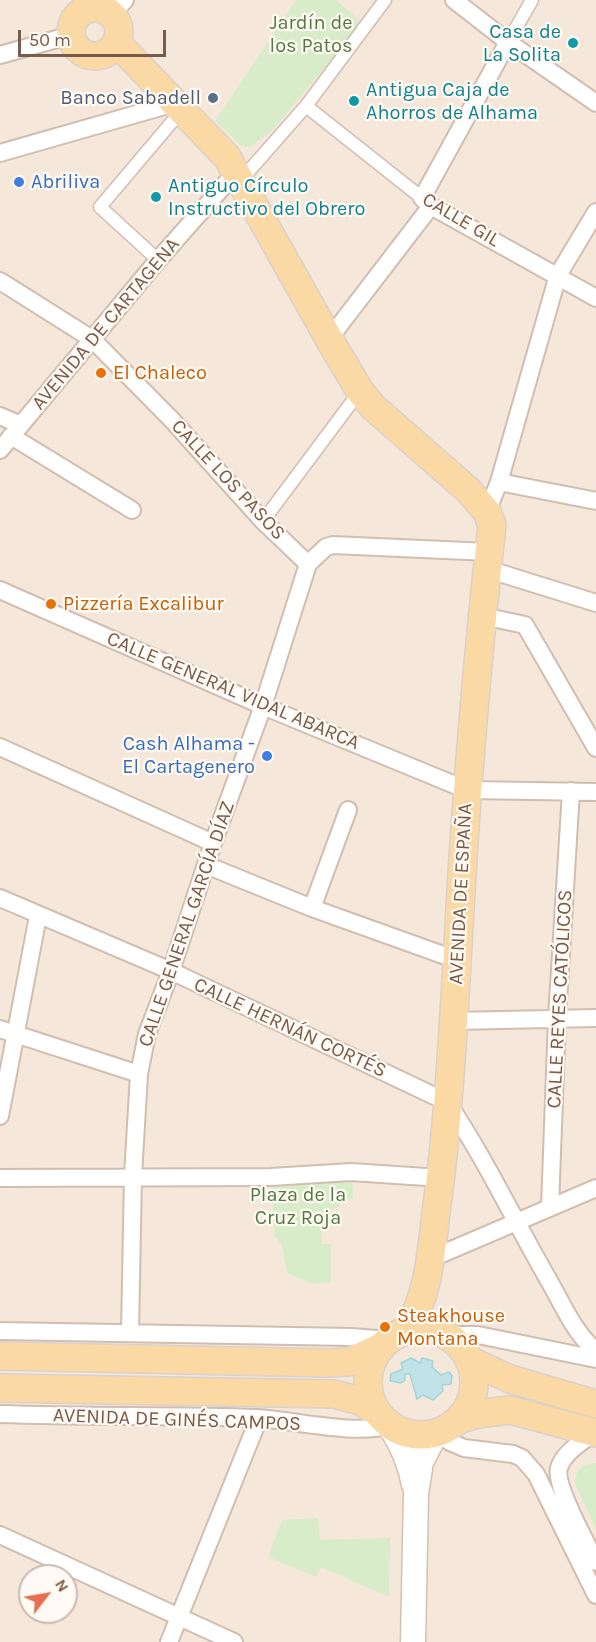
<!DOCTYPE html>
<meta charset="utf-8">
<style>
body{margin:0}
#map{position:relative;width:596px;height:1642px;overflow:hidden;background:#fdf6ec;font-family:Karla,sans-serif}
canvas{display:block}
.north{position:absolute;left:18px;top:1564px;width:60px;height:60px;box-sizing:border-box;background:#fffaf3;border:2px solid #cabbb1;border-radius:50%;rotate:59deg;font-size:16px;font-weight:700;line-height:24px;text-align:center;color:#7a5c4d}
.north::after{content:'';display:block;margin:auto;width:21px;height:27px;background:#e76f51;clip-path:polygon(50% 0,100% 100%,50% 72%,0 100%)}
.scale{position:absolute;left:18px;top:30px;width:148px;height:27px;box-sizing:border-box;border:3px solid #7a5c4d;border-top:0;padding-left:8px;font-size:18px;line-height:21px;white-space:nowrap;color:#7a5c4d;-webkit-text-stroke:4px #fffaf3;paint-order:stroke}
</style>
<div id="map">
<canvas width="596" height="1642"></canvas>
<div class="north">N</div>
<div class="scale">50 m</div>
</div>
<script>
const g = document.querySelector('canvas').getContext('2d');
g.lineJoin = 'round';
function fillPath(path, color) { g.fillStyle = color; g.fill(path, 'evenodd'); }
function stroke(path, color, width, dash) { g.strokeStyle = color; g.lineWidth = width; g.lineCap = dash ? 'butt' : 'round'; g.setLineDash(dash || []); g.stroke(path); }
function label(font, color, halo, rows, align = 'center') {
  g.font = font + ' Karla,sans-serif'; g.lineWidth = 4.5; g.setLineDash([]); g.textBaseline = 'middle'; g.strokeStyle = halo; g.fillStyle = color; for (const [text, x, y, turn = 0] of rows) {
    g.save(); g.translate(x, y); g.rotate((+turn || 0) * Math.PI / 180); g.textAlign = isNaN(turn) ? turn : align; if (halo) g.strokeText(text, 0, 0); g.fillText(text, 0, 0); g.restore();
  }
}
fillPath(new Path2D(`
 M0,0h596v1642h-596zM30,1576h36v36h-36z`), '#f5e8da');
fillPath(new Path2D(`
 M296,0h40l26,22 -89,108 -23,17 -8,-1 -27,-25z
 M352,1180l1,19 -14,1 1,7 -10,2 1,10 -10,2 1,23h9v38l-19,2 -25,-11 -5,-28 -7,-9 -4,-54z
 M596,1463v66l-22,-47 4,-12 7,-5z
 M318,1518l2,22 70,-2 -1,59 -68,-30 -5,10 -48,-20 14,-37z`), '#d8ecc9');
const water = new Path2D(`
 M411,1358l9,5 2,-5 11,3 -1,6 9,8 8,-3 3,4 -1,8 -9,1 1,6 -10,9 -10,-5 -6,4 -7,-25h-5v6l-4,3 -11,-2 1,-7 12,-5 -2,-6z`);
fillPath(water, '#bfe3e8');
stroke(water, '#a5d3da', 1.5);
const pedestrian = new Path2D(`
 M508,42l24,-42
 M306,106l116,92
 M241,180l65,-74 79,-106
 M158,260l-58,-53 82,-97
 M263,521l97,-130`);
const minor = new Path2D(`
 M454,0l54,42 88,61
 M112,14l13,-14
 M508,42l-86,156 9,8 165,92
 M0,55l71,-20
 M0,153l175,-50
 M0,281l92,58 79,80 92,102 45,43
 M329,339l102,-133
 M0,416l21,9
 M11,436l121,74
 M0,450l158,-190 78,-88
 M499,482l97,19
 M487,512l12,-30 59,-207 38,-63
 M487,569l109,34
 M0,590l263,116 204,84 129,2
 M483,616l42,9 71,123
 M0,747l213,96
 M206,865l106,43 145,52
 M0,898l171,73 276,131c38,56 67,118 101,177 14,24 26,54 48,72
 M312,908l36,-98
 M454,1021l142,-3
 M0,1029l139,45
 M0,1116l38,-200
 M0,1178l271,-1 80,-5 90,6
 M550,1207l7,-189 14,-227
 M430,1259l166,-71
 M0,1331l352,6 36,3
 M130,1332l3,-156 6,-102 8,-40 24,-63 42,-128 50,-137 45,-142 18,-17 7,-2 156,7
 M447,1335h31l118,24
 M0,1414c86,3 171,1 257,4 36,2 100,18 132,7
 M439,1432l11,10 14,6 49,6 9,4 14,16 60,121
 M595,1432c-12,9 -32,21 -36,36 -5,17 28,76 37,94
 M0,1535l234,107
 M169,1642l90,-224`);
const secondary = new Path2D(`
 M389,1425c13,19 21,37 25,60
 M413,1642l3,-148 5,-32 15,-29`);
const primary = new Path2D(`
 M71 32a24 24 0 1 1 48 0a24 24 0 1 1-48 0Z
 M116,42l111,115 102,182 31,52 13,16 96,84 18,21 5,13c-14,128 -25,256 -32,384 -6,101 -10,203 -24,304 -5,41 -7,81 -29,117
 M368 1382a53 53 0 1 1 106 0a53 53 0 1 1-106 0Z
 M0,1356l328,7 21,-1 30,-14
 M469,1360l41,19 86,25
 M0,1388l334,6 26,7 17,11
 M458,1420l19,-6 33,-4 86,23`);
stroke(pedestrian, '#d1beb0', 15);
stroke(minor, '#d1beb0', 20);
stroke(secondary, '#d6c0b0', 27);
stroke(primary, '#dad1cd', 30);
stroke(pedestrian, '#fff', 12);
stroke(minor, '#fff', 16);
stroke(secondary, '#fff', 24);
stroke(primary, '#fbd9a5', 27);
for (const [x, y, r, color] of [
 [573,43,6,"#0f9aa8"],
 [213,98,6,"#5c6f8a"],
 [354,101,6,"#0f9aa8"],
 [19,182,6,"#3f7fe0"],
 [156,197,6,"#0f9aa8"],
 [101,373,6,"#e8710a"],
 [51,604,6,"#e8710a"],
 [267,756,6,"#3f7fe0"],
 [385,1327,6,"#e8710a"]
]) { const dot = new Path2D(); dot.arc(x, y, r, 0, 2 * Math.PI); g.fillStyle = color; g.fill(dot); stroke(dot, '#fffaf3', 2); }
label('20px', '#537a41', '#fffaf3', [
 ["Jardín de",311,23],
 ["los Patos",311,46],
 ["Plaza de la",298,1195],
 ["Cruz Roja",298,1218]
]);
label('20px', '#0d838f', '#fffaf3', [
 ["Casa de",561,32,"right"],
 ["La Solita",561,55,"right"],
 ["Antigua Caja de",366,90],
 ["Ahorros de Alhama",366,113],
 ["Antiguo Círculo",168,186],
 ["Instructivo del Obrero",168,209]
], 'left');
label('20px', '#4e5e75', '#fffaf3', [
 ["Banco Sabadell",201,98]
], 'right');
label('20px', '#366cbe', '#fffaf3', [
 ["Abriliva",31,182],
 ["Cash Alhama -",255,744,"right"],
 ["El Cartagenero",255,767,"right"]
], 'left');
label('20px', '#7a5c4d', '#fffaf3', [
 ["CALLE GIL",461,220,31],
 ["AVENIDA DE CARTAGENA",106,324,-50],
 ["CALLE LOS PASOS",228,480,47],
 ["CALLE GENERAL VIDAL ABARCA",233,691,23],
 ["AVENIDA DE ESPAÑA",461,894,-87],
 ["CALLE GENERAL GARCÍA DÍAZ",187,924,-71],
 ["CALLE REYES CATÓLICOS",560,999,-87],
 ["CALLE HERNÁN CORTÉS",290,1028,25],
 ["AVENIDA DE GINÉS CAMPOS",177,1420,2]
]);
label('20px', '#c56008', '#fffaf3', [
 ["El Chaleco",113,373],
 ["Pizzería Excalibur",63,604],
 ["Steakhouse",397,1316],
 ["Montana",397,1339]
], 'left');
</script>
